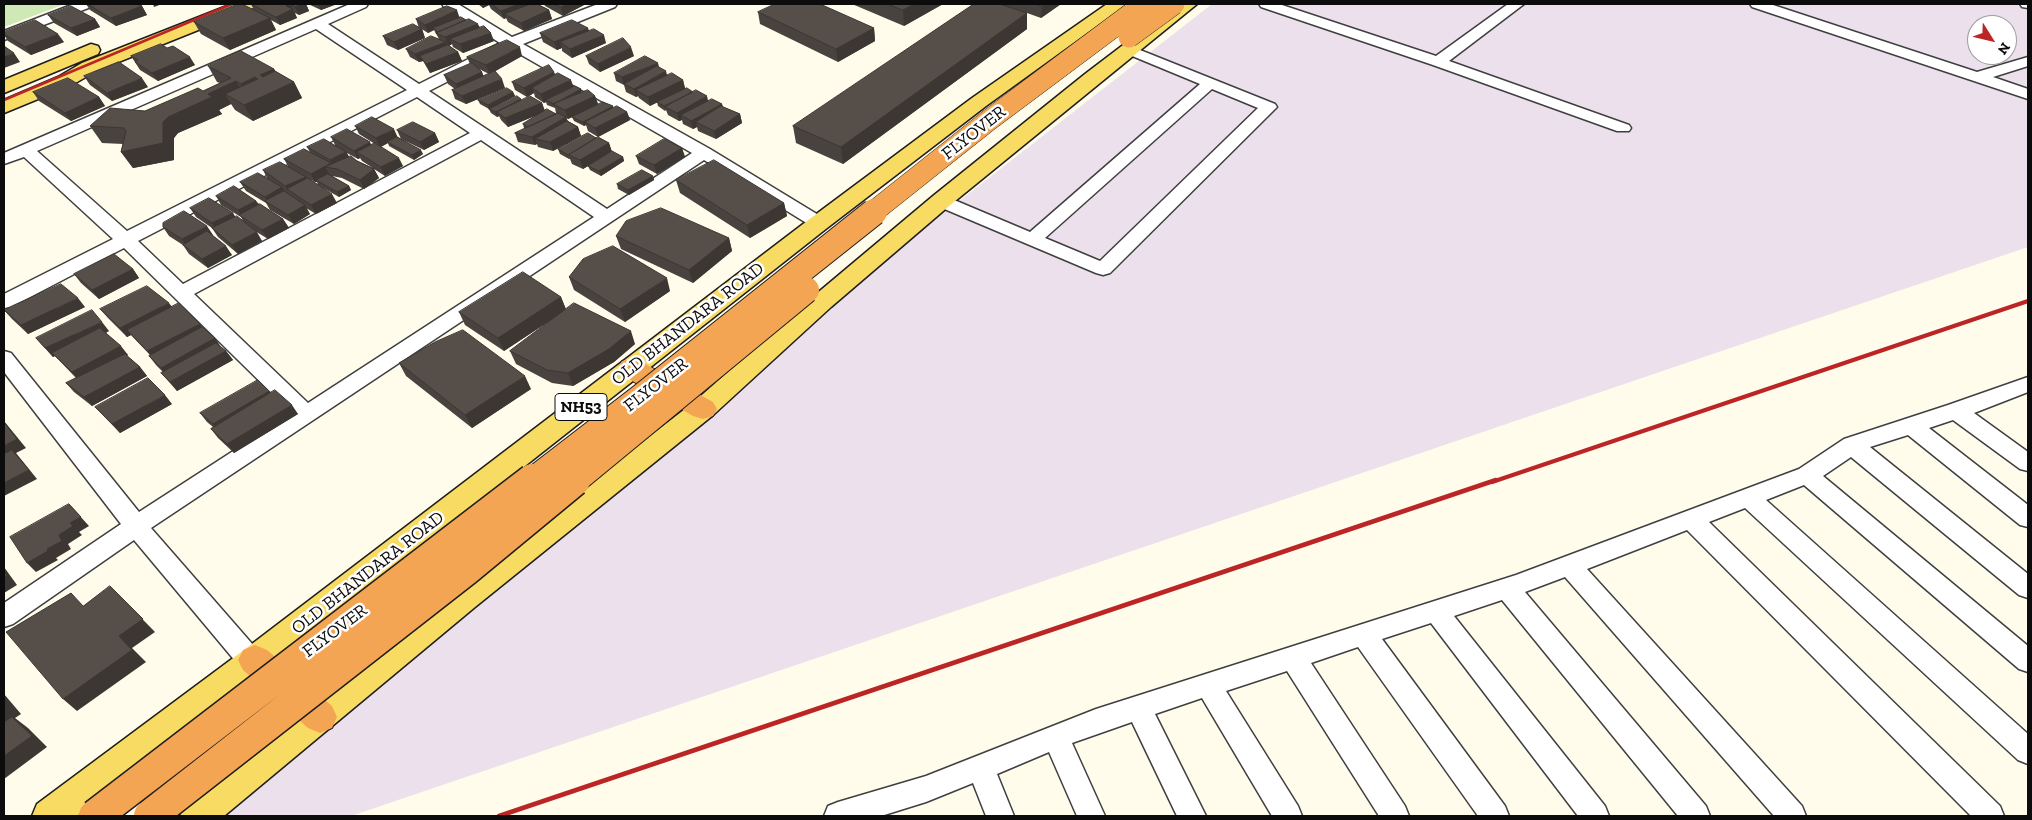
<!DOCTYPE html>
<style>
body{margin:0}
#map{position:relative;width:2032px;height:820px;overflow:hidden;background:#fffceb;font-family:"Zilla Slab",serif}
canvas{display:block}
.frame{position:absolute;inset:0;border:5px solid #0c0c0c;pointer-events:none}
.north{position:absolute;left:1967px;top:15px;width:50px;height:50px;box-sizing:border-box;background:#fff;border:1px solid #9e9e9e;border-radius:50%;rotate:126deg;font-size:14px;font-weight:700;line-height:20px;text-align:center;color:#0c0c0c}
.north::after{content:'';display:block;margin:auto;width:18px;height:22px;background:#bc2525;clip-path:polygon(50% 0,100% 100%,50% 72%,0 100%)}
</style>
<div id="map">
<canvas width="2032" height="820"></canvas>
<div class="frame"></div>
<div class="north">N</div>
</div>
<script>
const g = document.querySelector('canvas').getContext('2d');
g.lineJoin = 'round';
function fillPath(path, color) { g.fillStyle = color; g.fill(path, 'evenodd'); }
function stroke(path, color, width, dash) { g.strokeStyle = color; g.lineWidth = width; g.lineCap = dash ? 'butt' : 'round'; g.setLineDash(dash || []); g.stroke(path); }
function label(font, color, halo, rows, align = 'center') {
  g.font = font + ' "Zilla Slab",serif'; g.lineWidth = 5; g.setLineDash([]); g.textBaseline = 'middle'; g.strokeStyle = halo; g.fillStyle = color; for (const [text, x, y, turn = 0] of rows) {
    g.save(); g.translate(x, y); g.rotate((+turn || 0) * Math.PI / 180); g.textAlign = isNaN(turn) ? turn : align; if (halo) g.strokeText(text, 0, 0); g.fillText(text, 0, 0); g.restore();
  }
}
fillPath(new Path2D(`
 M1212,4h816v243l-1677,569h-181zM1977,25h30v30h-30z`), '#ebe0eb');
fillPath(new Path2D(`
 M4,4h61l-61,23z`), '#cee9b6');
const minor = new Path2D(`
 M74,4h19l-2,3 -87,33v-9z
 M350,4h18l-2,3 -38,17 91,60 81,-41 -56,-36 -2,-3h16l54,33 86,-33h19l-2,3 -92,37 187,105 115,70 3,4 -3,4 -6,2 -6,-2 -109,-67 -553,368 103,118 10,6 4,8 -4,8 -9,3 -19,-9 -102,-122 -121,84 -9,3v-24l117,-79 -117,-152v-21l7,2 128,159 153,-99 -168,-165 -113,59 -7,1v-14l109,-55 -89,-82 -20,7v-11zM316,29l91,61 -280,141 -90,-80zM511,49l181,104 -85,56 -178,-118zM417,97l53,36 -287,151 -45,-43zM481,140l113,77 -286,186 -114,-109z
 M1259,4h20l157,52 72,-52h16l-75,57 180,64 2,3 -2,3h-12l-184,-66 -172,-58z
 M1750,4h20l207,68 51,-15v9l-35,11 35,12v10l-276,-92z
 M2020,4h8v4l-6,-1z
 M1130,46l145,58 2,3 -167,166 -7,2 -7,-2 -161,-68 -3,-4 3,-4 6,-1 6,1 83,35 170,-148 -75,-31 -2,-3 2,-3zM1212,89l46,19 -158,153 -55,-23z
 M2028,377v15l-54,21 54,39v19l-8,-2 -67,-49 -24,8 99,77v22l-8,-2 -112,-90 -38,12 158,127v24l-9,-3 -168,-138 -28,19 205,170v26l-9,-3 -215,-184 -38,15 262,234v30l-10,-4 -273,-252 -36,14 291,284 4,10h-33l-284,-286 -100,39 215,237 4,10h-32l-209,-239 -40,15 181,214 4,10h-32l-176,-216 -48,16 151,190 4,10h-31l-147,-193 -49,16 123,167 4,10h-31l-120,-169 -47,16 94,143 4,10h-30l-92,-145 -61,20 72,115 4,10h-30l-70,-118 -47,16 51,102h-29l-45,-94 -60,21 33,73h-28l-28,-64 -52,22 17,42h-28l-13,-33 -47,19 -45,14h-57l4,-10 10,-4 88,-26 170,-67 420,-134 283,-106 45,-30 104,-34z`);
const major = new Path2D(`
 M232,4h24l-3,4 -157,63 -24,14 -68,28v-13l54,-23 24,-14z
 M1107,4h20l-141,102 -159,122 -561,442 -189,146h-45l5,-12 207,-154 567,-432 161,-120z
 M1177,4h20l-248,202 -118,101 -119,109 -237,191 -251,209h-44l5,-12 268,-215 241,-187 121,-107 118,-99 152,-122z
 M91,44l7,2 2,4 -2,4 -94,39v-13z`);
const highway = new Path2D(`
 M631,359l9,2 73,41 4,7 -4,7 -10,3 -10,-3 -71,-41 -4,-7 4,-7z
 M255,645l12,5 65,56 5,11 -5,11 -12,5 -12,-5 -65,-58 -5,-10 5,-10z`);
stroke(minor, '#3f3f3f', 3);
stroke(major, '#1d1d1d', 3);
stroke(highway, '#1d1d1d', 2);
fillPath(minor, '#fff');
fillPath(major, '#f8db62');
fillPath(highway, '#f4a554');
stroke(new Path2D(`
 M4,100l228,-96`), '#bc2525', 2.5);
stroke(new Path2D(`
 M1492,482l536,-181`), '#bc2525', 4);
stroke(new Path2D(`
 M499,816l997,-336`), '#bc2525', 4.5);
const highwayBridgeFar2 = new Path2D(`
 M1129,37l45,-33
 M872,213l117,-93 155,-116`);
const highwayBridgeFar1 = new Path2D(`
 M531,482l109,-84 234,-186
 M573,482l233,-192`);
const highwayBridge = new Path2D(`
 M95,816l438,-336
 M150,816l315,-246 109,-90`);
stroke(highwayBridgeFar2, '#1d1d1d', 22, []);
stroke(highwayBridgeFar1, '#1d1d1d', 28, []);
stroke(highwayBridge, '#1d1d1d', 35, []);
stroke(highwayBridgeFar2, '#f4a554', 21);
stroke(highwayBridgeFar1, '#f4a554', 26);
stroke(highwayBridge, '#f4a554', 32);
fillPath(new Path2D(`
 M86,4h51l5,2 5,9 -31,11 -26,-16z
 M251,4h55l3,7 -10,4 -4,-2 2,5 -17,7 -9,-5 5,10 -46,20 -29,-16 -7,-12 60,-12z
 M308,4h29l-16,6z
 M478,4h59l12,6 3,9 -28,12 -16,-9 -2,-4 -2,1 -13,-10 -2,-4 -6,3z
 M544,4h39l1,1 -21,11 -18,-10z
 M852,4h91l-39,22z
 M974,4h87l-20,14 -14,-5v16l-184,135 -47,-21 -3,-17z
 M758,12l116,16 1,13 -37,21 -78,-38z
 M48,15l47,4 5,8 -23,9 -23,-13z
 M460,18l20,9 14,14 -31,12 -10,-6 -1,-3 -3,2 9,6 4,9 -32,12 -7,-12 -4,1 -9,-5 -4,-8 33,-10 -5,-9 -6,3 -8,-5 2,1 3,9 -27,12 -11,-5 -4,-9 36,-8 -3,-9z
 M589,31l17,12 -34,15 -10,-7v-3l-5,2 -14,-8 -3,-9z
 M4,32l60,10 -33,13 -23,-14 -4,-6z
 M167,48l28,17 -37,16 -18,-11 -9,-14z
 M522,56l-30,17 13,15 -39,16 -11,-5 -3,-9 3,-1 -7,-5 -4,-9 26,-11 -3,-7zM479,69l10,5 -6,2 -1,-4z
 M586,56h48l-34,16 -11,-8z
 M208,66l66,3 2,3 18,10 8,16 -49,23 -18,-11 -4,-6 -12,6 3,4 -44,19 -4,5v22l-41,8 -12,-16 2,-8 -21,-1 -12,-17 55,-15 58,-20 17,-8 -3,-1z
 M660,68l7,7 16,5 2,8 23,13 14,3 1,3 17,7 2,9 -26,16 -18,-8 -1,-4 -4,2 -10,-5 -1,-4 -3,1 -11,-6 -2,-5 -1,1 -7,-5 -1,-4 -7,4 -11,-8 -1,-2 -2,1 -10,-5 -2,-7 -8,-4 -2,-8z
 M554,72l1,3 27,17 13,4 3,8 29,8 3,8 -32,17 -10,-6 -2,-6 -2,1 -10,-5 -2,-4 9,-4 -13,6 -2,-1 2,3 10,6 3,9 -28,15 -15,-4 -1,-3 -2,1 -17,-3 -3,-9 10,-4 -1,-1 -1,-4 14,-9 -29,12 -7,-7 -2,-4 -2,1 -6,-4 -2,-4 -9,-5 -2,-4 35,-8 2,4 -17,9 23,-6v1l21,3 3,8 11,3 1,-1h-1l-1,-5 -8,-3 -1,-3 -2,1 -9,-6 -1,-4 -7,4 -12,-7 -3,-8z
 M84,76l64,11 -36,14 -22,-16z
 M33,92l66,5 6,9 -34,15 -32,-20z
 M355,126l43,11 25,17 -9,6 -25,-14 -1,-3 -7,4 22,19 -18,10 -11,-7 5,9 -15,11 -22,-11 -10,-2 17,10 2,4 -12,7 -21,-12 -1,-3h-2l-5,-3 27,24 -21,11 -10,-6 4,6 -16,10 -24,-14 -4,-7 -20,-12 -6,-9 27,-4 -4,-8 25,-4 -4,-7 26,-7 -3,-5 28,-2 -4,-8 40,8 4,-1 -16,-10zM347,153l11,6 2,-1 2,3 11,7 -24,-11z
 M397,130l38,3 4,9 -15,8 -23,-11z
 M596,138l13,5 3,9 11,5 1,4 -23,15 -11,-6 -2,-4 -5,3 -11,-5 -2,-5h-1l-9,-5 -2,-5z
 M682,148l3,9 -28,17 -18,-10 -3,-8z
 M653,176l1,4 -25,15 -11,-6 -1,-5z
 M676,180l108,23 3,13 -37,22 -70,-45z
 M216,196l40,5 3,3 24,15 6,9 -21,11 -13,-8 7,10 -24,13 -20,-17 -6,-9 -16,-11 -6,-9 43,5 2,4 8,4 -2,-4 -20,-12z
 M163,227l49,8 20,20 -24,13 -19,-14 -6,-9 -14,-9z
 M616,236l113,2 3,13 -39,32 -72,-34z
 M133,269l6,9 -40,21 -18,-16 -7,-9z
 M569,277l101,14 -45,31 -51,-32z
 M561,297l5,12 69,35 -21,18 -41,24 -21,-3 -36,-19 -6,-13 41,-31 -47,31 -39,-26 -6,-13z
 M85,307l-57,27 -16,-15 -8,-9z
 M172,307l31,21 18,19 5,4 7,9 -56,31 -16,-18 2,-1 -7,-7 -7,-9 1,-1 -19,-20 -4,2 -19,-19 -8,-9z
 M109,331l-3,2 22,22 -1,1 13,11 7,9 -55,30 -18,-14 -8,-9 10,-5 -21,-22 -2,1 -17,-19z
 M399,363l132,26 -59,39 -66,-52z
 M271,393l27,21 -64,39 -16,-15 -7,-9 2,-2 -6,-5 -7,-9z
 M172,404l-52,29 -25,-26z`), '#49433f');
fillPath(new Path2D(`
 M153,4h9l-8,3z
 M290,4l7,14 -17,7 -4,-8 10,-11z
 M302,4h4l3,7 -10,4 -4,-8z
 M318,4h19l-16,6z
 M482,4h7v1l-6,3z
 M519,4h13l-27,10 1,4 -2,1 -3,-8z
 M568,4h15l1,1 -21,11 -2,-9z
 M914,4h29l-39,22 -1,-16z
 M1045,4h16l-20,14 1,-12z
 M142,6l5,9 -31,11 -5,-8z
 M457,10l3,9 -27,9 1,2 -6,3 -3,-8z
 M549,10l3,9 -28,12 -3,-8z
 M1027,13v16l-184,135 -2,-17z
 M270,18l6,12 -46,20 -7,-12z
 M95,19l5,8 -23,9 -6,-8z
 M478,24l4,8 -32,7 2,5 -4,2 -3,-9z
 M588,28l3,8 -31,6 2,6 -5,2 -3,-8z
 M874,28l1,13 -37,21 -2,-13z
 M422,29l3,9 -27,12 -4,-8z
 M491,33l3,8 -31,12 -3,-9z
 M58,34l6,8 -33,13 -6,-8z
 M604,35l2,8 -34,15 -2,-9z
 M446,42l3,9 -29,5 3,5 -4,1 -4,-8z
 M520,47l2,9 -32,18 -4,-9z
 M631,47l3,9 -34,16 -2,-8z
 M458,52l4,9 -32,12 -4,-9z
 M14,53l6,9 -16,6v-11z
 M190,57l5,8 -37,16 -6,-8z
 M658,63l2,8 -36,13 -2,-7z
 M274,69l9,16 -14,6 -9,-16z
 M666,71l2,8 -32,11 2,6 -2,1 -2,-8z
 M482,72l3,8 -26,12 -3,-8z
 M554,72l3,9 -25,7 2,5 -7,4 -3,-9z
 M255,77l9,17 -14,6 -9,-16z
 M142,78l6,9 -36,14 -5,-8z
 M502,79l3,9 -39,16 -4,-8z
 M571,80l3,8 -28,12v2l-2,1 -3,-9z
 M683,80l2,9 -35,17 -2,-9z
 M236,81l9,16 -20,-3 6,10 -12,6 3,4 -44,19 -4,5v22l-41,8 -12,-16 42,-30 5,-5 40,-23z
 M294,82l8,16 -49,23 -9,-16z
 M581,89l1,4 -28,11z
 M513,92l2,4 -26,13 -1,-4z
 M595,96l3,8 -30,15 -3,-9z
 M707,96l2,9 -28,10 1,5 -3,1 -2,-8z
 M99,97l6,9 -34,15 -6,-8z
 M521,99l2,5 -26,8 2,4 -2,1 -1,-5z
 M542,103l3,9 -37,15 -3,-9z
 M722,104l2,9 -28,9 1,5 -4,2 -2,-8z
 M613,106l1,4 -29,12 1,3 -2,1 -1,-4z
 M627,112l3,8 -32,17 -3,-9z
 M740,114l2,9 -26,16 -2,-8z
 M566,117l3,8 -34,14 2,5 -2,1 -3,-8z
 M578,127l3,9 -28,15 -3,-9z
 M394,129l4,9 -11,4 1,1 -8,4 -4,-9z
 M435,133l4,9 -15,8 -4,-8z
 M370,142l4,9 -17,1 3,6 -2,1 -4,-8z
 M609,143l3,9 -29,17 -3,-9z
 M682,148l3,9 -28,17 -3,-9z
 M421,150l2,4 -9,6 -2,-5z
 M346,152l5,8 -16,9 -5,-9z
 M623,157l1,4 -23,15 -2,-5z
 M399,158l4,8 -18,10 -4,-9z
 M331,163l3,6 -9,-2 5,8 -14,5 1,2h-2l-4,-8z
 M374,169l5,9 -15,11 -4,-9z
 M653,176l1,4 -25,15 -1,-5z
 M306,177l5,9 -24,3 -2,-3z
 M349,186l2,4 -12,7 -2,-5z
 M282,187l6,9 -19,7 -4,-6z
 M332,194l5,9 -21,11 -5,-9z
 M256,201l6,9 -20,6 -4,-6z
 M784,203l3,13 -37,22 -3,-13z
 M305,205l5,9 -16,10 -6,-9z
 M233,213l5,9 -20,10 -6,-9z
 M283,219l6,9 -21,11 -6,-9z
 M207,226l6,9 -25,13 -6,-9z
 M257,232l5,9 -24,13 -6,-9z
 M729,238l3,13 -39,32 -4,-13z
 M226,246l6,9 -24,13 -6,-9z
 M133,269l6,9 -40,21 -7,-9z
 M667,278l3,13 -45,31 -5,-13z
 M561,297l5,13 -62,41 -6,-13z
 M78,298l7,9 -57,27 -7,-9z
 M169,303l7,9 -49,18 4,5 -4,2 -7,-9z
 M102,322l7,9 -53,25 -4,-3 3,3 -2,1 -8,-9z
 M200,324l7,9 -53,27 -7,-9z
 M631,331l4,13 -21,18 -41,24 -5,-13z
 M215,338l6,9 -53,30 -7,-9z
 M121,346l7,9 -48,26 -8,-9z
 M226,351l7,9 -56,31 -7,-9z
 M140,367l7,9 -55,30 -8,-9z
 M525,376l6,13 -59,39 -7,-13z
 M269,391l7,9 -56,33 -7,-9z
 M165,395l7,9 -52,29 -8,-9z
 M292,405l6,9 -64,39 -7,-9z
 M4,421l22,27 -10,5 21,26 -33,17z
 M69,504l20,22 -10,6 3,3 -14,9 3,5 -15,9 2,2 -22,12 -9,-9 20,-14 12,-14z
 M4,567l13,18 -13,8z
 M110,586l45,46 -23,16 14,14 -69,49 -14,-12 56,-63z
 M4,694l17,20 -6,4 13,10 19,19 -43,32z`), '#3c3733');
const building = new Path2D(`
 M88,4h49l5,2 -31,12z
 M238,4h4l28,14 -47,20 -29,-16z
 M251,4h51l-7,3 -5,-3 -4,2 7,3 -17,8z
 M492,4h27l-18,7z
 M531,4h6l12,6 -28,13 -16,-9z
 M554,4h14l-7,3z
 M775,4h45l54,24 -38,21 -78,-37z
 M888,4h26l-11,6z
 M974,4h26l27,9 -186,134 -48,-21z
 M1035,4h10l-3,2z
 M71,6l24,13 -24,9 -23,-13z
 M447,6l10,4 -32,15 -9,-6z
 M461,17l5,3 -28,12 -5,-4z
 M469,19l9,5 -33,13 -9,-4z
 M35,20l23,14 -33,13 -21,-13v-2z
 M572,20l16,8 -34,14 -14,-9z
 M413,24l9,5 -28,13 -11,-6z
 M484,26l7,7 -31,11 -10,-5z
 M594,29l10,6 -34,14 -10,-7z
 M431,36l15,6 -31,12 -9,-5z
 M623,38l8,9 -33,17 -12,-8z
 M507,40l13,7 -34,18 -19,-8z
 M161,44l6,4 6,-2 17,11 -38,16 -17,-11 3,-2 -7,-4z
 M448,45l10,7 -32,12 -6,-8z
 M4,46l10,7 -10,4z
 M241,51l33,18 -14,6 3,2 12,-6 19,11 -50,23 -19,-11 33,-15 -3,-2 -14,7 -5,-3 -28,13 4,3 -44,20 -5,5v21l-42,9 5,-21 -2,-3 -34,-2 20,-18 35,3 53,-23 5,3 28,-13 -23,-12z
 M645,56l13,7 -36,14 -8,-4z
 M119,62l23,16 -35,15 -23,-17z
 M472,63l10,9 -26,12 -12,-9z
 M549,65l5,7 -30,16 -12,-6z
 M657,66l9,5 -32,18 -10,-5z
 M495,71l7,8 -40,17 -10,-6z
 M558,73l13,7 -30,14 -9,-6z
 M672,73l11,7 -35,17 -12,-7z
 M68,78l31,19 -34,16 -32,-21z
 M575,86l6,3 -27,15 -8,-4z
 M507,88l6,4 -25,13 -10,-5z
 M687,88l6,4 -29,14 -7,-4z
 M588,90l7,6 -30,14 -12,-6z
 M696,90l11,6 -30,17 -12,-6z
 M517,96l4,3 -25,13 -7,-3z
 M530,96l12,7 -37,15 -8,-6z
 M712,99l10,5 -31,17 -10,-6z
 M603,102l10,4 -30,16 -11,-5z
 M617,106l10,6 -32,16 -10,-6z
 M721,106l19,8 -26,17 -18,-9z
 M547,109l9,5 -28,13 -5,-3z
 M558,113l8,4 -34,20 -17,-4z
 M372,117l22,12 -18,9 -21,-12z
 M567,121l11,6 -28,15 -15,-3z
 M413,122l22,11 -15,9 -23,-12z
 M347,129l23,13 -16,9 -23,-14z
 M588,133l8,5 -28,17 -10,-6z
 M397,137l24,13 -9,5 -25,-13z
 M598,137l11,6 -29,17 -11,-5z
 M324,139l22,13 -16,8 -23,-13z
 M664,139l18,9 -28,17 -18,-9z
 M375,143l24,15 -18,9 -24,-15z
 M304,149l27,14 -20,11 -27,-15z
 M612,151l11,6 -24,14 -11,-5z
 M351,156l6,5 17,8 -14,11 -23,-11 -12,-2z
 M714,160l70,43 -37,22 -71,-45z
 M280,162l26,15 -21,9 -22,-16z
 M642,170l11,6 -25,14 -11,-6z
 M258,173l24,14 -17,10 -25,-15z
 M328,174l21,12 -12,6 -21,-12z
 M308,178l24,16 -21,11 -24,-16z
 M234,186l22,15 -18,9 -22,-14z
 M284,191l21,14 -17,10 -23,-14z
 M209,198l24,15 -21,10 -22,-15z
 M260,204l23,15 -21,11 -23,-15z
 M661,208l68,30 -40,32 -73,-34 10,-15z
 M184,211l23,15 -25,13 -19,-12v-4z
 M237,216l20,16 -25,13 -20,-17z
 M207,231l19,15 -24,13 -19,-14z
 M613,246l54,32 -47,31 -51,-32 14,-18z
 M114,254l19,15 -41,21 -18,-16z
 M523,272l38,25 -63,41 -39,-26z
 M61,284l17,14 -57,27 -17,-15z
 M147,286l22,17 -49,25 -20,-19z
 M179,303l21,21 -53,27 -20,-21z
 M574,303l57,28 -22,18 -41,24 -21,-3 -37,-19z
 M92,310l10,12 -57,26 -9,-10z
 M202,327l13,11 -54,30 -12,-12z
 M100,328l21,18 -49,26 -20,-19z
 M463,330l62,46 -60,39 -66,-52 36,-21z
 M216,343l10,8 -56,31 -9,-9z
 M125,354l15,13 -56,30 -18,-14z
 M148,378l17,17 -53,29 -17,-17z
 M258,380l11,11 -56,33 -13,-11z
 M275,390l17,15 -65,39 -16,-15z
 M4,422l13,17 -13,7z
 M12,450l17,20 -25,13v-29z
 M69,504l12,13 -11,6 3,3 -14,9 3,6 -15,8 1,2 -21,12 -17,-26z
 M4,572l3,4 -3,2z
 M110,586l33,33 -24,17 13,14 -69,49 -57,-67 65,-39 12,13z
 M12,717l20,19 -28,20v-34z`);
fillPath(building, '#554e49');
stroke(building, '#3c3733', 1);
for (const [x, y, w] of [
 [581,407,52]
]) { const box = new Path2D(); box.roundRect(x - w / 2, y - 13.5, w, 27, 4); g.fillStyle = '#fff'; g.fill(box); stroke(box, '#0c0c0c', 1); }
label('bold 16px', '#0c0c0c', null, [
 ["NH53",581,407]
]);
label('18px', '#0c0c0c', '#fff', [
 ["FLYOVER",974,133,-38],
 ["OLD BHANDARA ROAD",688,324,-38],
 ["FLYOVER",656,385,-38],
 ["OLD BHANDARA ROAD",368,573,-38],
 ["FLYOVER",335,631,-37]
]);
</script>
